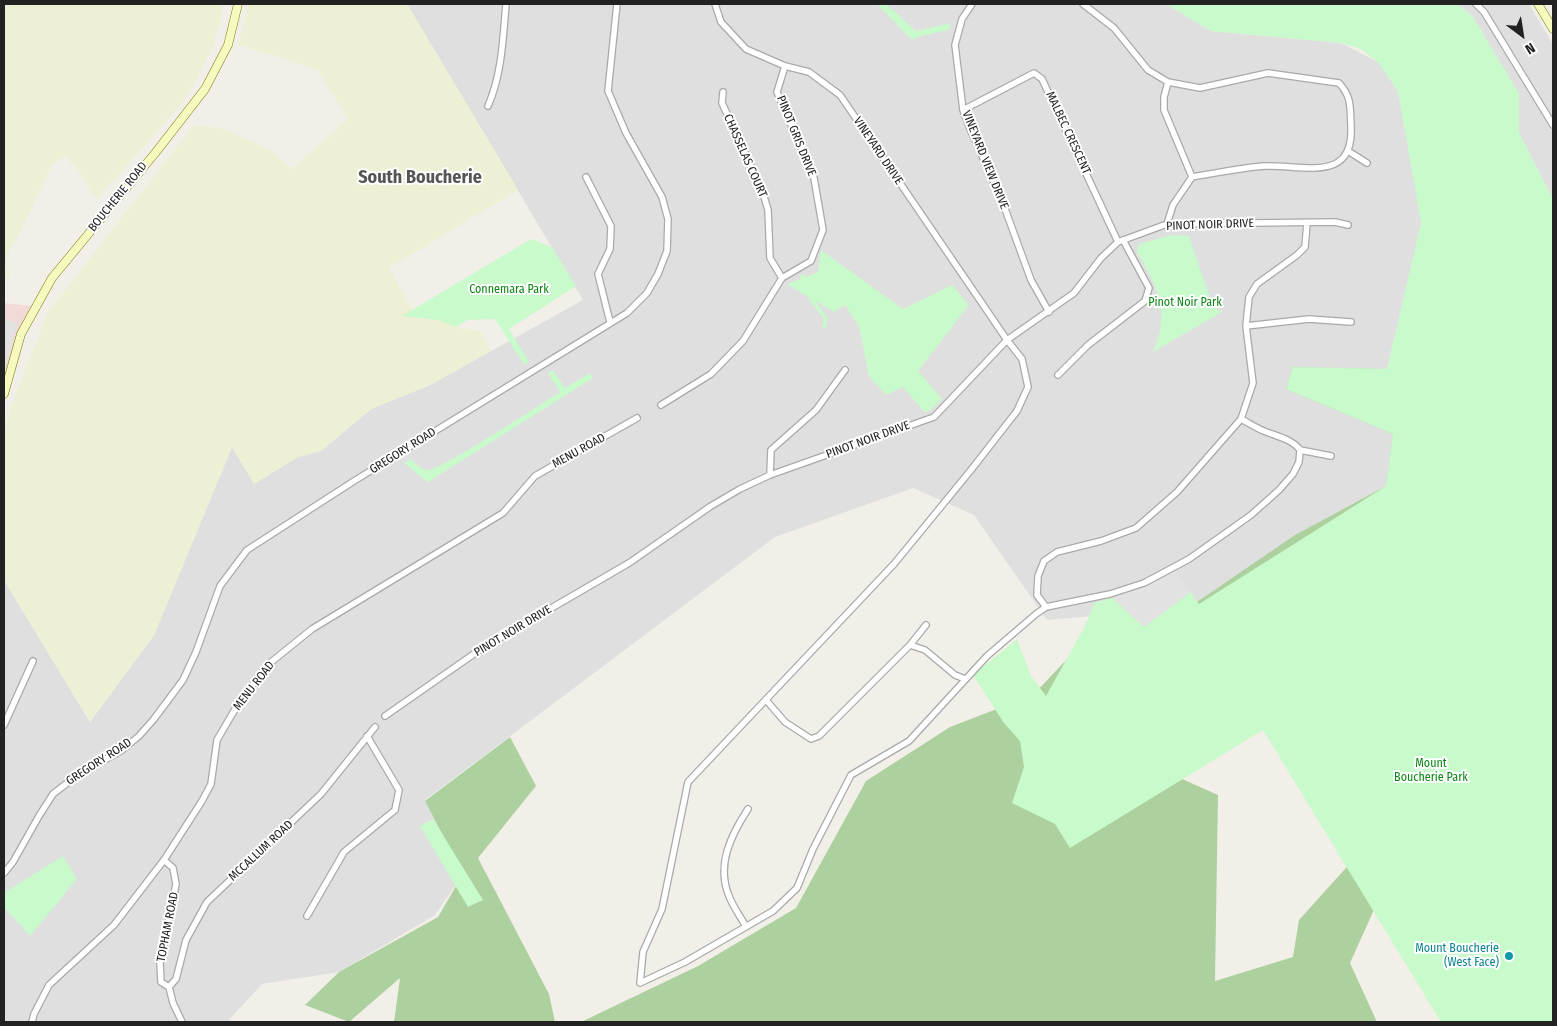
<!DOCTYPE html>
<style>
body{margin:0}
#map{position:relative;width:1557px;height:1026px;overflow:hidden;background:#f2efe9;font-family:"Fira Sans Condensed",sans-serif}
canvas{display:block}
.frame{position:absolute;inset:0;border:5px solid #222;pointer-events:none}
.north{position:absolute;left:1497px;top:10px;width:50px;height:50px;-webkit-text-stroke:4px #fff;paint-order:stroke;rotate:149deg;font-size:14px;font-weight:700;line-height:20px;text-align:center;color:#222}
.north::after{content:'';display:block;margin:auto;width:18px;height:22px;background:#222;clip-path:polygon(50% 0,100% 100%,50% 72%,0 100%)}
</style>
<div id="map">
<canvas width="1557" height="1026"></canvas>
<div class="frame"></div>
<div class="north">N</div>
</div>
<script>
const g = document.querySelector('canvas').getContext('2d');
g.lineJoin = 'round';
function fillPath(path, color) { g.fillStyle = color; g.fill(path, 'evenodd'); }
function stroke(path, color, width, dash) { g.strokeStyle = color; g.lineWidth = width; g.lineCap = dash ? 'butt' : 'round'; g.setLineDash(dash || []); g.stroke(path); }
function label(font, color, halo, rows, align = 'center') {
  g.font = font + ' "Fira Sans Condensed",sans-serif'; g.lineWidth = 4; g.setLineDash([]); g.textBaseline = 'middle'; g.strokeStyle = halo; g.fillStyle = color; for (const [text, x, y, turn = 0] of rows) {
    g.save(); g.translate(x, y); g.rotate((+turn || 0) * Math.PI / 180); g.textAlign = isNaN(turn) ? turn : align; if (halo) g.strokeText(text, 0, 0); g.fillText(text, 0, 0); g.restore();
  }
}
fillPath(new Path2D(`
 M407,4h759l45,27 130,12 37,19 20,29 24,132 -35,146 -94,-2 100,67 -7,52 -246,155 -25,-27 -68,6 -73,-105 -61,-27 -138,49 -350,263 38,74 -28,41 -96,57 -77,12 -35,38h-223v-442l86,142 64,-87 78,-188 23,36 43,-26 23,-6 50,-42 59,-24 153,-85z
 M1457,4h72l24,40v155l-34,-66v-39l-46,-77z`), '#e0dfdf');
fillPath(new Path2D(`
 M4,303l28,3 -28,86z`), '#f2dad9');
fillPath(new Path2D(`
 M4,4h219l-3,19 -10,30 -26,48 -87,98 -8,-10 -14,-24h-3l-6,-9 -14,9 -31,65 -15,28 4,25 -6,-9z
 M247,4h160l111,186 -129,78 28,50 21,2 18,7 24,4 11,20 -61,34 -59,24 -50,42 -23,6 -44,27 -22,-37 -78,188 -64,87 -86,-142v-148l7,-26 37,-94 146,-187 30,4 46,21 22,19 56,-50 -30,-48 -28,-11 -52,-15 7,-25z`), '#eef0d5');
fillPath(new Path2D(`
 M1553,332l-409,430 74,33 -3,186 78,-24 6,-37 72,-80 20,32 -41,91 27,59h-796l117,-56 98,-58 70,-127 84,-54 83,-32 37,-39 70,-15 155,-106 91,-49 7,-52 -107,-45 7,-22 94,2z
 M510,737l26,49 -58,72 71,136 6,28h-161l6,-44 -51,44 -44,-17 34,-33 99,-55 25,-43 -38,-73z`), '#add19e');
fillPath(new Path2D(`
 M877,4h9l30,27 35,-8 -3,7 -27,6 -9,4z
 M1166,4h291l16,13 46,77v39l34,66v823h-112l-178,-292 -193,118 -15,-24 -43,-21 12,-36 -4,-26 -16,-18 -31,-48 44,-36 14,37 15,20 40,-72 8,-21 45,-14 37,-18 23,33 187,-118 7,-52 -107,-45 7,-22 94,2 34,-146 -23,-132 -20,-29 -17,-13 -20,-6 -130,-12z
 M1174,235l15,1 24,71 9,5 -69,40c18,-41 4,-66 -16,-100l2,-8 25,-7z
 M531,239l21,8 24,39 -67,43 20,33 -5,3 -29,-46 -28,1 -11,7 -18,-7 -36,-4z
 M821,250l82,59 49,-24 17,20 -51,66 24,28 -8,8 -9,6 -22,-26 -17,8 -17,-19 -10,-50 -14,-21 -11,7 -19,-11 13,18 -3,10 -3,-1 2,-9 -14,-18 -2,-4 -21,-13 14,-5 -1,-3 3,-2 3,3 12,-5z
 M553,370l12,18 25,-15 3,5 -165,104 -24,-19 7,-4c4,4 10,11 16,11 12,2 115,-67 133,-78l-12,-19z
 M433,819l50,81 -15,7 -48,-81z
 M63,856l14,23 -47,57 -26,-29v-14z`), '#c8facc');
fillPath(new Path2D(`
 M4,319l14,5 -14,45z
 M1174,568l17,24 -47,35 -29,-26 -5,-7 34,-11z`), '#e2e2e2');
const street = new Path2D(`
 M715,4l6,18 25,27 39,17 24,6 31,23 167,245 15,19 6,28 -11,24 -46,59 -77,94 -206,218 -26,127 -19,43 -3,31 45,-21 88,-51 24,-23 16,-39 38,-74 58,-34 78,-85 49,-42 10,-7 64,-13 34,-11 45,-24 62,-44 28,-25 14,-16 6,-12 1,-12c-8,-11 -24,-14 -36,-19 -8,-3 -15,-8 -23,-12l12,-36 -7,-57 3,-29 8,-13 40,-29 8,-8 2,-24
 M972,4l-10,15 -7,26 8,65 8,21 30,67 30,82 18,32
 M1083,4l31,24 34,42 20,12 32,6 68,-15 71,10c13,14 11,25 12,43 3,59 -50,38 -87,40 -24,2 -48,7 -72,11l-19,28 -6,19
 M1476,4l8,8 69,113
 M1168,82l-4,15v13l28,67
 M723,92l-1,11 40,87 6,20 2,48 12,20
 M488,106c14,-32 15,-68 18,-102
 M963,110l71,-37 8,6 76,163
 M1348,151l19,12
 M586,177l25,49 -1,23 -12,25 12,48
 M1246,326l63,-7 42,3
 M1058,375l30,-30 57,-44 4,-13 -26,-48
 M661,405l50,-31 32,-33 39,-63 29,-17 12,-31 -9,-52 -37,-86 8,-26
 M1300,450l31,6
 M770,475l1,-25 45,-40 29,-40
 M1046,607l-9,-12 1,-19 6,-15 13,-9 44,-11 35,-13 41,-36 64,-73
 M910,645l15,5 30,25 10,4
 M766,700l19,22 26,17 8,-3 91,-91 16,-20
 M385,716l96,-67 148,-86 82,-57 29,-17 30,-14 164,-58 73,-77 67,-47 27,-35 17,-16 49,-18 168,-2 13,3
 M4,725l29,-64
 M164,860l9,8 3,16 -16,78 1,20 8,5 4,16 9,19
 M4,873l9,-11 26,-46 14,-22 22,-17 47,-27 17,-14 15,-17 29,-39 13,-28 24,-66 27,-36 107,-69 273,-168 20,-20 11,-19 9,-23 1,-32 -6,-22 -36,-64 -18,-42 9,-87
 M307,916l37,-64 51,-42 4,-20 -32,-54
 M746,927c-5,-10 -13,-20 -17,-31 -13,-31 2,-61 19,-87
 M169,987l7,-8 10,-39 21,-38 114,-108 54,-67
 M32,1022l2,-8 15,-29 65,-60 50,-65 38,-59 9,-17 6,-44 24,-41 29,-36 42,-34 191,-116 32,-37 102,-58`);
const secondary = new Path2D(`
 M1538,4l15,25
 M4,394l17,-60 31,-56 104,-126 49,-63 23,-44 10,-41`);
stroke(street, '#a9a9a9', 8);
stroke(secondary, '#707d05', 9);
stroke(street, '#fff', 5.5);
stroke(secondary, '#f7fabf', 8);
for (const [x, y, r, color] of [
 [1509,956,5,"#0f9aa8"]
]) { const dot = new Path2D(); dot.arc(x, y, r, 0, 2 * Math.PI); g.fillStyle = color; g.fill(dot); stroke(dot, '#fff', 2); }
label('12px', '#222', '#fff', [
 ["MALBEC CRESCENT",1068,133,65],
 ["PINOT GRIS DRIVE",796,136,68],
 ["VINEYARD DRIVE",878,151,56],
 ["CHASSELAS COURT",745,156,66],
 ["VINEYARD VIEW DRIVE",985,160,68],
 ["BOUCHERIE ROAD",118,197,-51],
 ["PINOT NOIR DRIVE",1210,225,-2],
 ["PINOT NOIR DRIVE",868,440,-20],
 ["GREGORY ROAD",403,451,-32],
 ["MENU ROAD",579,451,-29],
 ["PINOT NOIR DRIVE",513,631,-31],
 ["MENU ROAD",254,686,-52],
 ["GREGORY ROAD",99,762,-33],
 ["MCCALLUM ROAD",261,851,-43],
 ["TOPHAM ROAD",168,927,-79]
]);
label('12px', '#0c8416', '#fff', [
 ["Connemara Park",509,290],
 ["Pinot Noir Park",1185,303],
 ["Mount",1431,764],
 ["Boucherie Park",1431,778]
]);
label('12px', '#0d838f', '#fff', [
 ["Mount Boucherie",1499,949],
 ["(West Face)",1499,963]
], 'right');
label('bold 18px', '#555', '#fff', [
 ["South Boucherie",420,178]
]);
</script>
